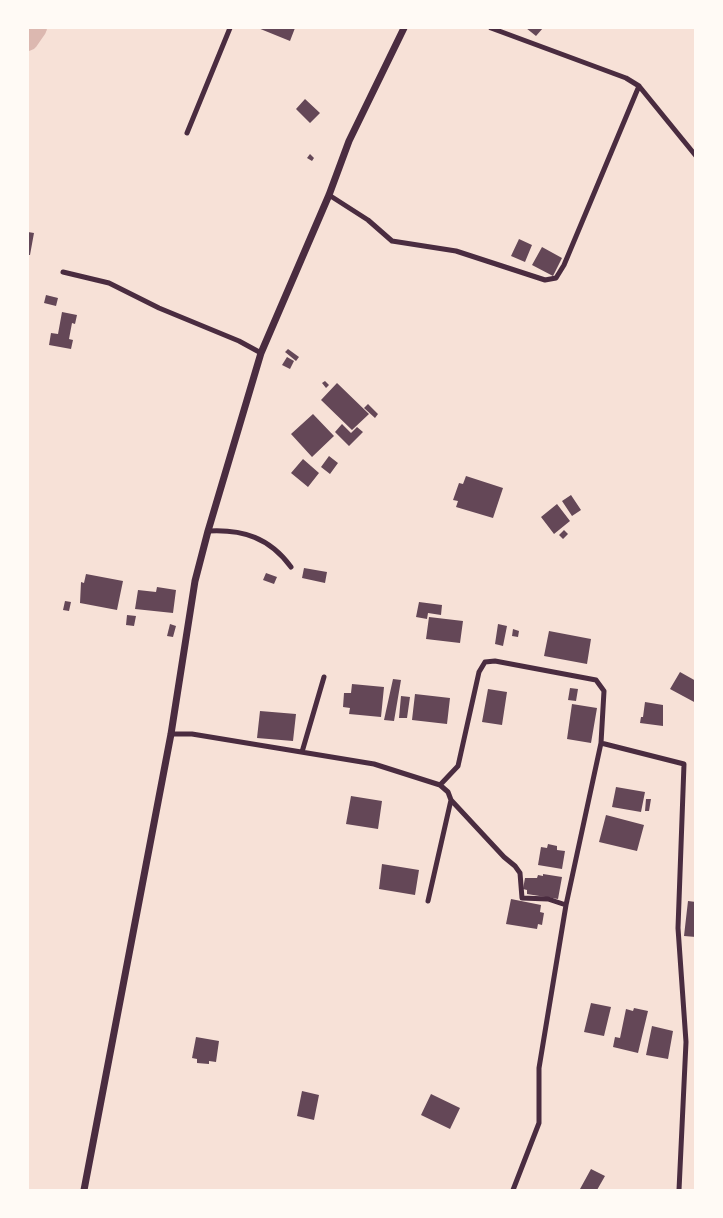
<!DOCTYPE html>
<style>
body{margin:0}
#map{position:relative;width:723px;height:1218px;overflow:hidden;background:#f7e1d7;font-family:"Fira Sans Condensed",sans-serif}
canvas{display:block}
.frame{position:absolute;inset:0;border:29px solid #fffaf5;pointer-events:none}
</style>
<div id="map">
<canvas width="723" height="1218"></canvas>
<div class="frame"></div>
</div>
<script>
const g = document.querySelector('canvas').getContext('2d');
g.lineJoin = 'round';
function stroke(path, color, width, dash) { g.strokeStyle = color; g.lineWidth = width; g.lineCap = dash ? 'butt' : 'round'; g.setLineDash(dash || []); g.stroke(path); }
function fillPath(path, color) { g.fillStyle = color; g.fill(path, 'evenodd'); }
stroke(new Path2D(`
 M28,41l9,-13`), '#dcb8b0', 20);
fillPath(new Path2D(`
 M258,28h37l-5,13z
 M526,28h17l-7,8z
 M305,99l15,14 -10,10 -14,-14z
 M310,154l4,4 -2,3 -5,-3z
 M28,232l6,1 -4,22h-2z
 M519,239l13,6 -7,17 -14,-6z
 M542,247l20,11 -9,18 -21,-11z
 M46,295l12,3 -2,8 -12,-3z
 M62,312l15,3 -2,9 -3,-1 -3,16 4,1 -2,9 -22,-4 2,-12 7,1z
 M288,349l11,8 -3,4 -11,-9z
 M287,357l7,4 -4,8 -8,-4z
 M325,381l4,4 -3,3 -4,-5z
 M337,383l32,31 -17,16 -31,-30z
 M368,404l10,10 -3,4 -11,-10z
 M313,414l21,22 -22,21 -21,-23z
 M342,424l9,9 6,-6 6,5 -14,14 -14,-14z
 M329,456l9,7 -8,11 -9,-7z
 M303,459l16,14 -11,14 -17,-14z
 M466,476l37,12 -10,30 -37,-11 2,-6 -5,-1 6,-17 4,1z
 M571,495l10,15 -9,6 -10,-15z
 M557,504l13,17 -16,13 -13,-17z
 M564,530l4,4 -5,5 -4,-4z
 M304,568l23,4 -2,11 -23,-5z
 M266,573l11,4 -3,7 -11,-4z
 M86,574l37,7 -6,29 -37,-7 1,-21 3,1z
 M157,587l19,3 -3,23 -38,-4 3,-19 18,2z
 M65,601l6,1 -2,9 -6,-1z
 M419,602l23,3 -1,10 -13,-2 -1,6 -11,-2z
 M127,615l9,1 -2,10 -8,-1z
 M429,617l34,4 -3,22 -34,-4z
 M170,624l6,2 -3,11 -6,-1z
 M498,624l9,2 -4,20 -8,-2z
 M513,629l6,2 -1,6 -6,-1z
 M549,631l42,8 -4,25 -43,-8z
 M680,672l16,9v22l-26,-14z
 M393,679l8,1 -7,41 -10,-1z
 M352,684l32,3 -3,30 -32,-3 1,-6 -7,-1 1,-14h7z
 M570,688l8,1 -2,12 -8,-1z
 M488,689l19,3 -5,33 -20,-3z
 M415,694l35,4 -3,26 -35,-4z
 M401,696l9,1 -3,21h-8z
 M645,702l18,3v21l-23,-3 1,-6h2z
 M572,704l25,4 -6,35 -24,-4z
 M260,711l36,3 -3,27 -36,-3z
 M616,787l29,5 -4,20 -29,-5z
 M351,796l31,5 -4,28 -32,-5z
 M646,799h5l-2,12h-4z
 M606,815l38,10 -7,26 -38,-9z
 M548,844l9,2v4l8,1 -3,18 -24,-4 3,-18 6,1z
 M382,864l37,6 -4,25 -36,-6z
 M543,874l19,3 -4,22 -31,-5v-4l-4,-1 2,-11h12l1,-3 5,1z
 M511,899l30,6 -1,7 4,1 -2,12 -4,-1 -1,5 -31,-5z
 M688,901l8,1v35l-12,-1z
 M591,1003l20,4 -7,29 -20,-4z
 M634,1008l14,3 -10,42 -25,-6 2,-10 5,1 6,-29 7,2z
 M652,1026l21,5 -5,28 -22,-4z
 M196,1037l23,4 -3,21 -7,-1v3l-12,-1v-4l-5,-1z
 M302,1091l17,4 -5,25 -17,-4z
 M431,1094l29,14 -10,21 -29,-14z
 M591,1169l14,7 -8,14h-14l-3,-1z`), '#644757');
stroke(new Path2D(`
 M491,28l135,50 13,8 57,70
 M187,133l43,-105
 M329,195l39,25 24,21 64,10 89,29 11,-2 8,-13 75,-179
 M63,272l46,11 50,25 80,33 22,12
 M208,531c35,-2 62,7 83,36
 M171,734h21l182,30 66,21 8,7 3,8 -23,101
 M601,743l83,21 -6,164 8,114 -7,148
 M302,752l22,-75
 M440,785l18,-19 21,-94 6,-10 10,-1 101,19 8,11 -3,52 -35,162 -27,163v55l-26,67
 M451,800l53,57 11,9 5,7 2,25 26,1 18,6`), '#4a2c40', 5);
stroke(new Path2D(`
 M84,1190l87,-456 24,-153 13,-50 53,-178 68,-158 20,-54 55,-113`), '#4a2c40', 7);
</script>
